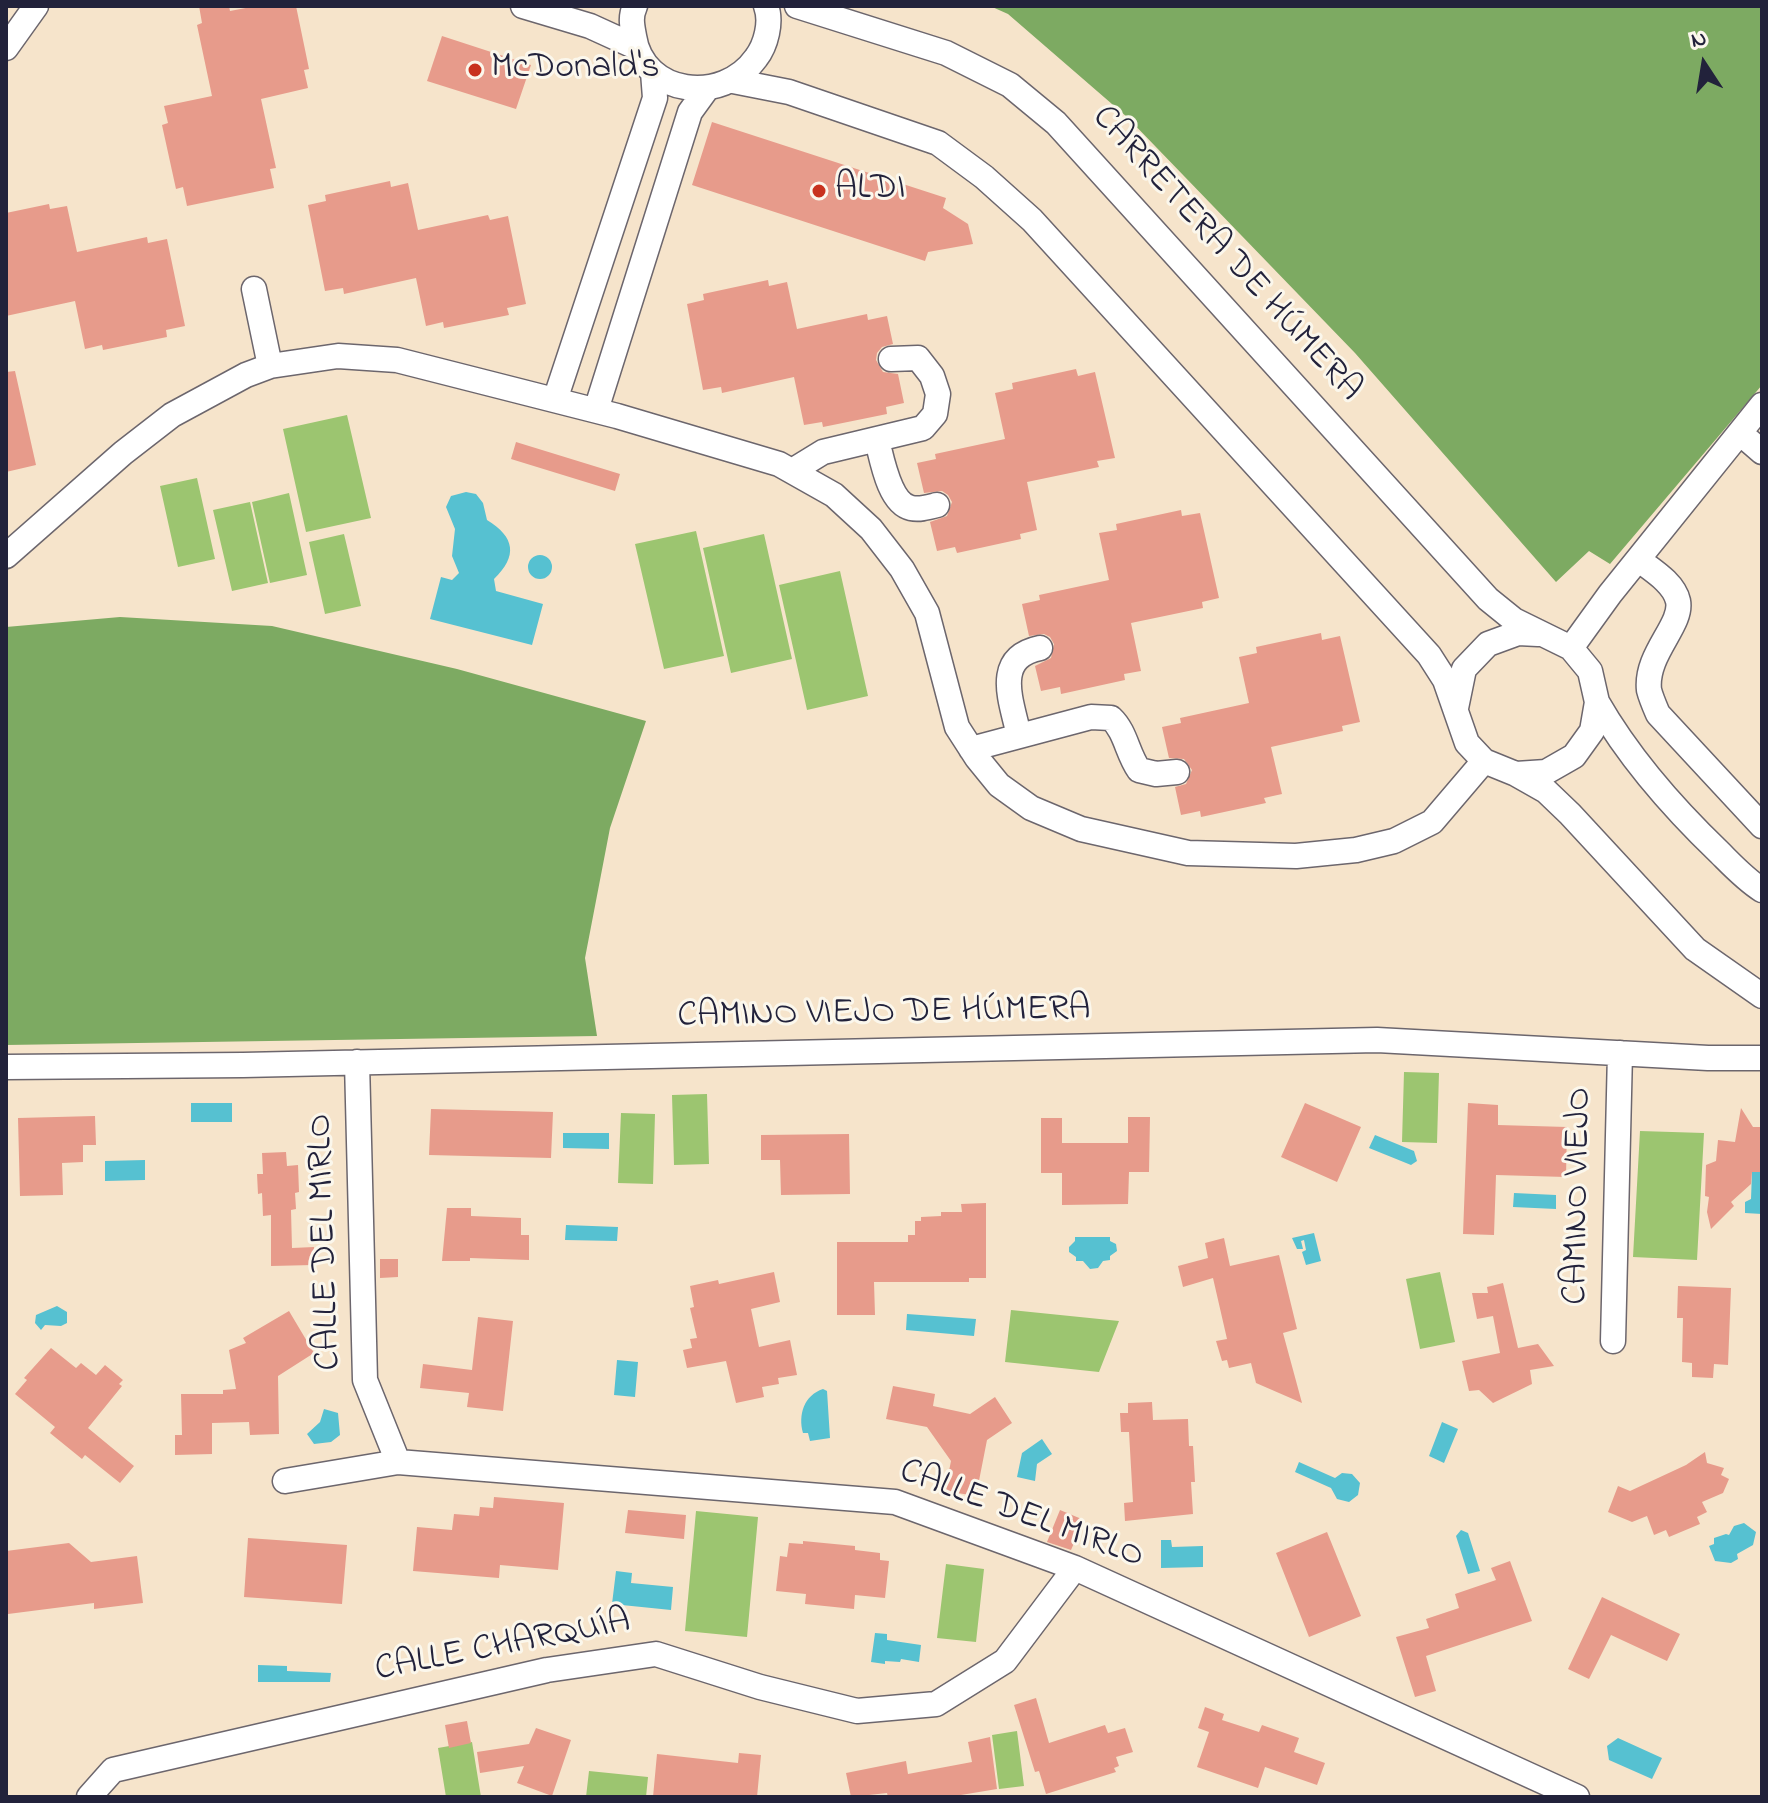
<!DOCTYPE html>
<meta charset="utf-8">
<style>
body{margin:0}
#map{position:relative;width:1768px;height:1803px;overflow:hidden;background:#f6e4cb;font-family:"Indie Flower",sans-serif}
canvas{display:block}
.frame{position:absolute;inset:0;border:8px solid #22223b;pointer-events:none}
.north{position:absolute;left:1664px;top:24px;width:80px;height:80px;-webkit-text-stroke:6px #fbf7ec;paint-order:stroke;rotate:348deg;font-size:22px;font-weight:700;line-height:32px;text-align:center;color:#22223b}
.north::after{content:'';display:block;margin:auto;width:28px;height:36px;background:#22223b;clip-path:polygon(50% 0,100% 100%,50% 72%,0 100%)}
</style>
<div id="map">
<canvas width="1768" height="1803"></canvas>
<div class="frame"></div>
<div class="north">N</div>
</div>
<script>
const g = document.querySelector('canvas').getContext('2d');
g.lineJoin = 'round';
function fillPath(path, color) { g.fillStyle = color; g.fill(path, 'evenodd'); }
function stroke(path, color, width, dash) { g.strokeStyle = color; g.lineWidth = width; g.lineCap = dash ? 'butt' : 'round'; g.setLineDash(dash || []); g.stroke(path); }
function label(font, color, halo, rows, align = 'center') {
  g.font = font + ' "Indie Flower",sans-serif'; g.lineWidth = 6; g.setLineDash([]); g.textBaseline = 'middle'; g.strokeStyle = halo; g.fillStyle = color; for (const [text, x, y, turn = 0] of rows) {
    g.save(); g.translate(x, y); g.rotate((+turn || 0) * Math.PI / 180); g.textAlign = isNaN(turn) ? turn : align; if (halo) g.strokeText(text, 0, 0); g.fillText(text, 0, 0); g.restore();
  }
}
fillPath(new Path2D(`
 M347,415l24,103 -65,14 -23,-103z
 M197,478l18,81 -37,8 -18,-81z
 M289,493l18,82 -37,8 -18,-81z
 M250,502l18,81 -36,8 -19,-81z
 M696,531l28,125 -60,13 -29,-125z
 M344,534l17,72 -36,8 -16,-72z
 M764,534l28,125 -61,14 -28,-125z
 M840,571l28,125 -61,14 -28,-125z
 M1404,1072l35,1 -2,70 -35,-1z
 M707,1094l2,70 -35,1 -2,-70z
 M621,1113l34,1 -2,70 -35,-1z
 M1640,1131l64,2 -7,127 -64,-3z
 M1440,1272l15,70 -35,7 -14,-70z
 M1011,1310l108,11 -20,51 -94,-10z
 M696,1511l62,6 -11,120 -62,-6z
 M946,1564l38,5 -8,73 -39,-4z
 M1017,1731l7,55 -25,3 -7,-54z
 M472,1742l9,55h-35l-8,-49z
 M589,1771l59,6 -2,20h-60z`), '#9cc570');
fillPath(new Path2D(`
 M990,6h772v379l-152,179 -21,-13 -33,31 -201,-229 -228,-236 -119,-103z
 M120,617l152,9 185,43 189,52 -36,107 -25,130 12,78 -591,9v-418z`), '#7daa62');
fillPath(new Path2D(`
 M466,492l10,2 7,9 4,17c28,17 31,36 7,59l2,12 47,13 -11,41 -102,-26 11,-42 11,3 7,-7 -7,-17 3,-27 -9,-22 5,-11z
 M528 567a12 12 0 1 1 24 0a12 12 0 1 1-24 0Z
 M191,1103h41v19h-41z
 M563,1133h46v16l-46,-1z
 M1375,1135l39,16 3,10 -6,4 -42,-17z
 M145,1160v20l-40,1v-20z
 M1752,1172h10v42l-17,-1v-11l6,-3z
 M1514,1193l42,2v14l-43,-2z
 M566,1225l52,2 -1,14 -52,-1z
 M1314,1233l7,28 -15,4 -4,-13 4,-2 -2,-10 -3,1 2,8h-6l-5,-11z
 M1075,1237h35v4l6,3 1,7 -7,5v4l-7,1 -5,7 -8,1 -7,-8h-7v-4l-7,-5v-5l6,-6z
 M57,1306l10,6v11l-6,3 -16,-1 -4,5 -6,-7 1,-8z
 M907,1314l69,5 -2,17 -68,-6z
 M617,1360l21,2 -3,35 -21,-2z
 M823,1389l4,2 3,47 -20,3 -2,-8h-5c-5,-18 1,-38 20,-44z
 M324,1409l14,4 2,22 -9,7 -17,2 -7,-10 13,-12z
 M1442,1422l16,7 -14,34 -15,-7z
 M1042,1439l10,15 -15,10 -2,17 -18,-4 5,-24z
 M1299,1462l36,16 7,-5 10,1 8,9 -2,12 -9,7 -12,-3 -6,-11 -36,-16z
 M1744,1523l12,9 -3,13 -16,9 1,5 -7,4 -16,-2 -6,-15 5,-2v-6l12,-4 3,1 5,-9z
 M1461,1530l7,3 12,38 -12,3 -12,-38z
 M1161,1540h10l1,7 31,-1v21l-42,1z
 M616,1571l16,2 -1,10 42,4 -2,23 -59,-6z
 M875,1633l12,1v6l34,5 -2,17 -18,-3 -1,3 -15,-1v3l-14,-2z
 M258,1665l29,1v5l44,2 -1,9h-72z
 M1618,1738l44,20 -10,21 -43,-19 -2,-14z`), '#56c1d1');
fillPath(new Path2D(`
 M199,6h30l1,5 26,-5h40l13,63 -5,1 4,18 -47,11 15,69 -6,1 4,19 -87,18 -4,-19 -7,2 -14,-64 6,-2 -4,-17 48,-10 -15,-71 5,-2z
 M442,36l89,29 -15,44 -89,-28z
 M712,122l234,76 -3,10 25,16 5,20 -45,8 -3,9 -233,-76z
 M390,181l1,6 17,-4 10,47 70,-15 2,5 18,-4 18,88 -19,4 2,7 -65,13 -1,-6 -17,4 -10,-48 -72,16 -1,-6 -18,3 -17,-86 18,-4 -1,-6z
 M49,204l1,5 17,-3 10,46 70,-15 1,6 19,-4 18,87 -19,4 1,7 -64,13 -1,-5 -17,4 -10,-48 -69,15v-103z
 M768,280l1,6 18,-4 10,47 70,-15 1,6 19,-4 6,28 -11,3 -5,6 -1,7 7,12 15,2 6,29 -18,4 1,7 -64,13 -1,-5 -18,3 -10,-48 -72,16 -1,-6 -18,3 -16,-86 17,-4 -1,-6z
 M1076,369l2,7 17,-4 20,86 -18,3 2,6 -72,15 10,48 -17,4 1,5 -64,14 -2,-6 -18,4 -7,-29 17,-6 5,-14 -4,-7 -6,-4 -18,2 -7,-30 19,-4 -1,-5 70,-15 -10,-46 18,-4 -1,-6z
 M15,371l21,94 -30,7v-100z
 M516,442l104,32 -5,17 -104,-32z
 M1181,510l1,6 18,-3 19,85 -17,4 1,6 -72,15 10,48 -17,3 1,6 -64,14 -1,-7 -19,4 -6,-25 16,-8 3,-14 -4,-7 -6,-3 -15,2 -7,-32 18,-4 -1,-5 70,-15 -10,-47 18,-3 -1,-6z
 M1321,633l1,7 18,-4 20,86 -18,4 1,5 -72,16 11,47 -18,4 2,5 -65,14 -1,-6 -19,4 -6,-28 11,-3 6,-14 -8,-11 -15,-1 -7,-31 19,-4 -1,-5 69,-15 -10,-46 18,-4 -1,-6z
 M1305,1103l56,24 -24,55 -56,-25z
 M1468,1103l30,2v20l69,2 -1,50 -70,-2 -2,60 -31,-1z
 M1741,1108l12,19h9v45h-10l-1,12 -20,18 3,4 -23,23 -4,-17 2,-15 -4,-1 1,-31 10,-4 2,-21 17,2z
 M431,1109l122,3 -2,46 -122,-3z
 M95,1116l1,29h-13v17l-21,1 1,32 -43,1 -2,-78z
 M1128,1117h22l-1,55h-20l-1,32 -66,1v-32h-21v-55h21v25h66z
 M849,1134l1,60 -69,1 -1,-35h-19v-25z
 M286,1152l1,14 11,-1 1,27 -4,1 1,16 -5,1 1,38 22,-1 -1,18 -42,1v-51l-8,1 -1,-23 -4,1 -1,-20h6l-1,-21z
 M986,1203v75h-17v4h-95l1,33h-38v-73h71v-7h7v-14h6v-4l20,-1v-4h21l-1,-8z
 M447,1208h24v8l50,2v17h8v25l-59,-2v3h-28z
 M1224,1238l6,28 49,-11 18,74 -14,4 19,70 -46,-20 -5,-20 -22,5 -2,-8 -5,1 -6,-20 11,-2 -14,-61 -30,9 -5,-21 30,-8 -3,-15z
 M380,1259h18v18l-18,1z
 M774,1272l6,30 -29,7 8,38 31,-7 7,35 -19,3 1,6 -17,3 2,10 -28,6 -10,-42 -39,7 -4,-18 9,-2 -2,-9 7,-1 -7,-30 4,-1 -4,-21 28,-6 1,4z
 M1503,1283l15,65 20,-4 16,22 -24,4 2,14 -39,19 -14,-13 -10,1 -7,-30 38,-8 -7,-37 -16,3 -5,-26h16l-1,-6z
 M1678,1286l53,2 -3,77 -14,-1 -1,14 -21,-1v-14l-10,-1 1,-44h-6z
 M289,1311l25,42 -36,23 1,58 -29,1 -1,-13 -37,1v31l-37,1v-20h7l-1,-41h42v-4l13,-1 -7,-39 17,-7 -3,-5z
 M478,1317l35,4 -10,90 -36,-4 2,-14 -49,-5 3,-24 49,6z
 M51,1348l25,20 5,-5 15,12 9,-10 18,15 -4,4 3,2 -34,42 46,38 -14,17 -35,-28 -3,4 -32,-26 5,-6 -40,-33 12,-14 -3,-2z
 M893,1386l42,8 -2,12 37,8 25,-17 17,26 -25,17 -11,56 -31,-5 6,-30 -24,-34 -41,-8z
 M1152,1402l1,18 35,-1 1,27h4l2,36h-4l2,32 -68,7 -1,-18 9,-1 -4,-70h-8l-1,-19h8v-10z
 M1705,1452l2,11 17,5 -3,7 8,4 -6,14 -21,9 5,10 -10,5 3,7 -31,13 -3,-7 -12,5 -7,-19 -15,6 -24,-10 10,-26 12,5 56,-26z
 M494,1497l70,6 -6,67 -58,-5 -1,13 -86,-7 4,-44 35,3 2,-16 25,2 1,-9 13,1z
 M628,1510l58,5 -2,24 -59,-6z
 M1060,1510l24,10 -13,30 -24,-8z
 M1327,1532l34,84 -52,21 -33,-84z
 M248,1538l99,7 -5,59 -98,-7z
 M803,1541l52,5v4l25,3v7l9,1 -4,37 -30,-3 -1,14 -49,-5 1,-10 -30,-3 4,-35 7,1 2,-14 14,1z
 M69,1543l22,19 46,-6 6,47 -49,6v-6l-86,11 -2,-63z
 M1510,1561l22,60 -106,35 10,35 -21,6 -19,-60 33,-9 -3,-9 33,-11 -4,-14 41,-14 -5,-12z
 M1602,1597l78,37 -13,27 -56,-26 -22,44 -21,-10z
 M1036,1698l13,45 56,-18 3,8 17,-5 8,24 -17,5 3,9 -5,2 2,4 -70,22 -7,-23 -4,1 -21,-67z
 M1205,1707l19,7 -2,6 37,12 3,-7 37,13 -5,14 31,11 -8,22 -52,-18 -7,21 -61,-21 12,-35 -11,-4z
 M467,1721l4,22 -22,5 -4,-23z
 M536,1728l35,12 -19,56 -35,-13 7,-17 -44,7 -3,-21 52,-8z
 M990,1737l7,52 -48,8h-61l-1,-4 -36,4 -5,-24 60,-12 2,13 64,-12 -4,-20z
 M739,1753l22,2 -4,42h-104l4,-43 81,9z`), '#e79b8b');
const minor = new Path2D(`
 M523,6l67,20 46,21
 M635,6c-5,11 -3,19 -1,30 9,60 89,69 122,22 10,-13 16,-36 10,-52
 M6,48l30,-42
 M733,81l56,11 149,51 46,34 48,43 397,435 16,25 22,63 17,18 32,13 30,-2 28,-16 18,-25 5,-29 -7,-31 -19,-23 -57,-28 -26,-21 -432,-476 -46,-38 -64,-32 -149,-47
 M254,289l16,77
 M555,400l100,-302 -2,-26
 M596,410l94,-298 16,-22
 M1740,433l22,19
 M877,440c5,19 12,63 34,68 9,2 18,-1 26,-3
 M792,471l31,-19 100,-24 12,-14 3,-20 -6,-18 -14,-18 -27,1
 M6,556l117,-103 49,-38 74,-40 24,-9 68,-10 59,4 220,56 162,48 55,31 37,34 31,40 25,44 30,114 20,31 22,27 32,23 50,21 107,24 108,3 60,-6 38,-9 38,-19 52,-61
 M1639,560c13,10 35,23 39,41 5,24 -33,53 -29,89 2,8 6,17 9,24l104,112
 M1571,648l39,-54 152,-189
 M1597,702c32,56 76,106 123,151 13,13 26,27 42,37
 M1456,708l8,-39 24,-25 30,-11 20,1
 M1019,736c-7,-34 -27,-78 21,-88
 M971,749l120,-32 20,1c15,14 16,35 28,52l17,4 21,-2
 M1516,774l30,17 24,23 125,135 67,47
 M357,1062l8,318 33,82
 M6,1067l237,-2 1134,-25 331,18h54
 M1613,1341l7,-288
 M285,1481l113,-19 497,40 180,66 502,229
 M89,1797l24,-27 434,-100 109,-16 104,33 97,24 79,-7 69,-43 70,-93`);
stroke(minor, '#6c666d', 27);
stroke(minor, '#fff', 24);
for (const [x, y, r, color] of [
 [475,70,8,"#c8321e"],
 [819,191,8,"#c8321e"]
]) { const dot = new Path2D(); dot.arc(x, y, r, 0, 2 * Math.PI); g.fillStyle = color; g.fill(dot); stroke(dot, '#fbf7ec', 3); }
label('36px', '#22223b', '#fbf7ec', [
 ["McDonald's",491,70],
 ["ALDI",835,191]
], 'left');
label('36px', '#22223b', '#fbf7ec', [
 ["CARRETERA DE HÚMERA",1225,255,48],
 ["CAMINO VIEJO DE HÚMERA",884,1015,-1],
 ["CAMINO VIEJO",1580,1196,-89],
 ["CALLE DEL MIRLO",327,1242,-92],
 ["CALLE DEL MIRLO",1021,1516,20],
 ["CALLE CHARQUÍA",503,1648,-11]
]);
</script>
